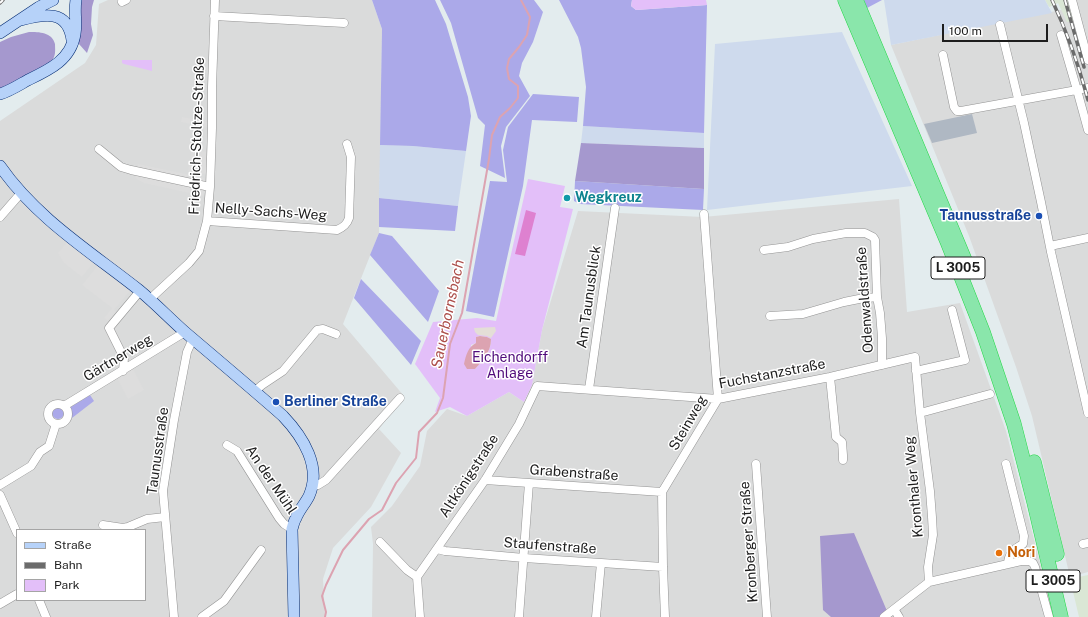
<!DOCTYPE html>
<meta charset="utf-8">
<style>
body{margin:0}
#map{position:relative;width:1088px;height:617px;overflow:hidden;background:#e3ecee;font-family:"Public Sans",sans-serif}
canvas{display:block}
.legend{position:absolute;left:16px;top:529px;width:130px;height:72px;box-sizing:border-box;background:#fff;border:1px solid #a5a5a5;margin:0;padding:5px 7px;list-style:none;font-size:12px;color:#1d1d1d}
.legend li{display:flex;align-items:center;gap:8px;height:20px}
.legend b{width:20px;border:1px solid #a5a5a5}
.scale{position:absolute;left:942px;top:24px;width:106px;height:18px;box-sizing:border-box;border:2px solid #1d1d1d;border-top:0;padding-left:5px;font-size:12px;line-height:14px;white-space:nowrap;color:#1d1d1d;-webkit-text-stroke:3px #fff;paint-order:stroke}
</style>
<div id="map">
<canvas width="1088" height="617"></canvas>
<ul class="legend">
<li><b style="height:5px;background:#b6d2f9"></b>Straße</li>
<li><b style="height:5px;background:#6b6b6b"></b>Bahn</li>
<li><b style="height:11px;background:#e3bff9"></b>Park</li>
</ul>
<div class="scale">100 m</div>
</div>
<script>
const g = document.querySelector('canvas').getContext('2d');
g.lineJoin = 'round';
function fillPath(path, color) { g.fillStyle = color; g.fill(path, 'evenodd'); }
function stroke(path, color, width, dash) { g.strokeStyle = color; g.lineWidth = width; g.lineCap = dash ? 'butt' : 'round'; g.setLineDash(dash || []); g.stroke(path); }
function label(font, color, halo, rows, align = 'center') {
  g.font = font + ' "Public Sans",sans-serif'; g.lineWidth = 3; g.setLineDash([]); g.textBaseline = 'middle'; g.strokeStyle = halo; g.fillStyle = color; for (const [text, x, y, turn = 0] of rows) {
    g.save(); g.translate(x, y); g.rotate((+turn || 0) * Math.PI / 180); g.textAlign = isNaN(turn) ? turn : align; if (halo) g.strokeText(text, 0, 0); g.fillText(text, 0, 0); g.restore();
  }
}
fillPath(new Path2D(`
 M108,0h264l10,29 -3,204 -36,91 61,72 -25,33 22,24 -30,54 -38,41 -10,31 2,38h-325v-496l85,-58 11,-18 3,-41zM17,530h128v70h-128z
 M1073,0h15v572l-18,5 -38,-161 -16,-49 -47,-131 -78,-191 184,-38z
 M899,199l8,113 53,-9 46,128 48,186h-682l1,-73 -2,-17 21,-21 28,-40 7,-35 20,-22 20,7 42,-24 15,10 8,-17 10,-55 36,-119 125,6z`), '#dadbdb');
fillPath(new Path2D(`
 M1045,0h23l6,21 -7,1 -9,-19 -9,4z
 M1088,575v42h-9l-9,-38z`), '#dae7d5');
fillPath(new Path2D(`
 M972,114l5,19 -45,10 -8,-19z`), '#afb8c3');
fillPath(new Path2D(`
 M884,0h161l7,13 -161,32z
 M842,32l70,154 -205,24 8,-166z
 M583,126l121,7v15l-123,-5z
 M380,145l33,1 53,5 -8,55 -79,-8z`), '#cedaed');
fillPath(new Path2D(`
 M372,0h63l11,24 22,73 3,19 -5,35 -53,-5 -33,-1 2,-116z
 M440,0h94l9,12 -10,30 -11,21 -3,13 11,20 -24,31 -5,19 4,32 -25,-12 5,-41 -7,-7 -27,-95z
 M559,0h73l-1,6 5,4 71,-5 -3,128 -121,-7 3,-39 -5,-39 -3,-11z
 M864,0h18l-15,8z
 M533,94l46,3 -2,25 -45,-2 -9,66 -29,131 -28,-6 24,-130 17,1 -4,-32 5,-23z
 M575,181l129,8 -1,21 -123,-6 -6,-3z
 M379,198l79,8 -3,25 -76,-4z
 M379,233l13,3 47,55 -11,31 -58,-67z
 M361,279l60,62 -10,24 -57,-67z
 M90,395l4,6 -22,17 -3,-10z
 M52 413a6 6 0 1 1 12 0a6 6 0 1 1-12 0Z`), '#aba9e9');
fillPath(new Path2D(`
 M81,0h13l-2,7 -1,17 2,11 -6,18 -8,-9v-31z
 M29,32c10,0 23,0 26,12 0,5 1,10 -2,15 -8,14 -38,24 -53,30v-47l11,-5z
 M581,143l123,5v41l-129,-8z
 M854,533l33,78 -7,6h-49l-8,-7 -3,-74z`), '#a598ce');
fillPath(new Path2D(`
 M632,0h74l1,5 -71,5 -5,-4z
 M122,60h30v11l-28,-7 -2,-1z
 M528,179l37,7 -5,21 13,2 -31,121 -10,55 -8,17 -15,-10 -42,24 -17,-9 -15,5 5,-14 -25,-34 18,-42 44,-4 19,3zM480,336l7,1 4,2c0,13 -8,21 -16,30l-4,-24 5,-2v-6z`), '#e3bff9');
fillPath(new Path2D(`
 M526,210l10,3 -11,43 -10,-2z`), '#de81d0');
fillPath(new Path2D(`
 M182,117l26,5 -1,5 -26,-5z
 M192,149l15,3 -1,22 -18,-3z
 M138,164l67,14 -2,18 -59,-13 -9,-5z
 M68,241l26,21 -12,15 -18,-14 -6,-10z
 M98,265l32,26 -16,19 2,2 -8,9 -4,-3 8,-10 -30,-23z
 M133,369l11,21 -16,9 -11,-21z`), '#ddd');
fillPath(new Path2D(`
 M495,327l1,4 -5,7 -4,-2 -9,-1 -3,-3 -1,-4z`), '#e4ded7');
fillPath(new Path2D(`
 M480,336l7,1 4,2c0,13 -8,21 -16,30h-8l-3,-5c2,-9 4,-17 12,-21v-6z`), '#dca3b1');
stroke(new Path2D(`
 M325,617l1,-5 -4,-16 4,-11 17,-35 26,-31 13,-9 14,-27 20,-25 3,-26 18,-19 6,-15 7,-54 12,-31 27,-154 3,-24 8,-18 10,-9 8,-10v-12l-9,-7 -2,-11 2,-9 10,-12 8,-12 3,-18 -9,-17`), '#dca3b1', 2);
const street = new Path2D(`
 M1072,0l16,60
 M122,2l4,-2
 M214,16l130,7
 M1000,25l24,98 17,79 10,50 37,161
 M1061,35l16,55 11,40
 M943,55l11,52 3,4h4l127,-23
 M99,149l22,18 10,3 79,17
 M0,217l21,-24
 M207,221l130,9c7,-3 10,-6 12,-12l2,-61 -4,-13
 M1050,246l38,-8
 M764,250l24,-3 25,-8 33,-6h19l8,4 2,3 2,57 3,16 2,25v27
 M150,299l39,-36 10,-12 8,-30 3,-34 2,-59v-41l3,-87
 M770,316l33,-2 41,-12 15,-3 18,-2
 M123,371l1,-13 -15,-30 31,-37
 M916,371l49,-11 -13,-50
 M830,377l6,60 6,5 1,13v5
 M589,389l26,-181
 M255,391l7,-6 21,-14 34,-41 6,-1 13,5
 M48 414a10 10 0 1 1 20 0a10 10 0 1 1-20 0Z
 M64,406l121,-74
 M920,413l70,-19
 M227,445l10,6 42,67 5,6 8,5
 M756,464l11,153
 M1006,464l18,72 -1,8c-8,4 -15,10 -15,20
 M485,480l177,12
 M0,485l31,-19 9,-14 9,-6 7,-22
 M312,487l6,-2 8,-5 74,-82
 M0,495l17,38
 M103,525l20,3 5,-1 19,-8 18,-2
 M380,542l27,28 10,7
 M1083,544l5,-1
 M437,549l8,2 79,7 139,9
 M39,600l7,17
 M0,604l17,-10
 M894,609l5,8
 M174,617l-11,-126 11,-71 13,-68 4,-9 3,-4
 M202,617l22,-16 37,-51
 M420,617l-3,-40 68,-97 34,-56 18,-38 181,13 112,-22 85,-20 5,56 10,78 2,26 1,18 -5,32 1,15
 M519,617l10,-134
 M596,617l5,-54
 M665,617l-2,-50 -1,-75 56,-93 -14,-185
 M884,617l45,-35 79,-18 13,-3h8l4,2 2,4 14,50`);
const secondary = new Path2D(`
 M21,20c23,-6 47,-11 51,20
 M0,33l39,-26 14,-7
 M0,94c10,-3 19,-9 28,-14 21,-10 43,-20 47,-46 2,-11 -1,-23 1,-34
 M0,166c36,52 91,86 139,124 17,14 31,29 47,43 33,28 65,55 97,83 20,21 39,51 26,80 -4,8 -10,14 -13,22 -2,3 -3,8 -4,11l2,88`);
const highway = new Path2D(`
 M845,0l102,241 36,91 31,92 20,78 27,115
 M856,0l113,270
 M1034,462l23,92`);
stroke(street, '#949494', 9);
stroke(secondary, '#052c73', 12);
stroke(highway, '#24d847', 15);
stroke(street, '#fff', 8);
stroke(secondary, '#b6d2f9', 11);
stroke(highway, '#8ae6ab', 14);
const rail = new Path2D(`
 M1052,0c15,32 27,66 36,100
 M1065,0l19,67
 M0,3l3,-3`);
stroke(rail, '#6b6b6b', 3.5);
stroke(rail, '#fff', 2, [6]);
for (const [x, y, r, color] of [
 [567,198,4,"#0f9aa8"],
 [1039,216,4,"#1a4fb4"],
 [276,402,4,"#1a4fb4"],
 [999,553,4,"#e8710a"]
]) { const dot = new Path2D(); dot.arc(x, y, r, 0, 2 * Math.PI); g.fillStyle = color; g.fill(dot); stroke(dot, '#fff', 1.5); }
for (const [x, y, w] of [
 [958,268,54],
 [1053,581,54]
]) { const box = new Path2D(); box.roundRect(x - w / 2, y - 11, w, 22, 3); g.fillStyle = '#fff'; g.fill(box); stroke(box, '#1d1d1d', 1); }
label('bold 13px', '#1d1d1d', null, [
 ["L 3005",958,268],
 ["L 3005",1053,581]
]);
label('14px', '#1d1d1d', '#fff', [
 ["Friedrich-Stoltze-Straße",197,136,-88],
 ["Nelly-Sachs-Weg",271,212,4],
 ["Am Taunusblick",589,297,-82],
 ["Odenwaldstraße",865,300,-94],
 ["Gärtnerweg",118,358,-31],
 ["Fuchstanzstraße",772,374,-11],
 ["Steinweg",688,423,-60],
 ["Taunusstraße",158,451,-82],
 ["Grabenstraße",574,473,4],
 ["Altkönigstraße",469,476,-57],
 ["An der Mühl",271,480,56],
 ["Kronthaler Weg",914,487,-95],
 ["Kronberger Straße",749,542,-94],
 ["Staufenstraße",550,546,4]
]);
label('bold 14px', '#0d838f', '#fff', [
 ["Wegkreuz",575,198]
], 'left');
label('bold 14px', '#164399', '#fff', [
 ["Taunusstraße",1031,216],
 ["Berliner Straße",284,402,"left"]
], 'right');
label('14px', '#510c7b', '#fff', [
 ["Eichendorff",510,358],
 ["Anlage",510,374]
]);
label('bold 14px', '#c56008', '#fff', [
 ["Nori",1007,553]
], 'left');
label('italic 15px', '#ac4e4a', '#fff', [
 ["Sauerbornsbach",448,314,-78]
]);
</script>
